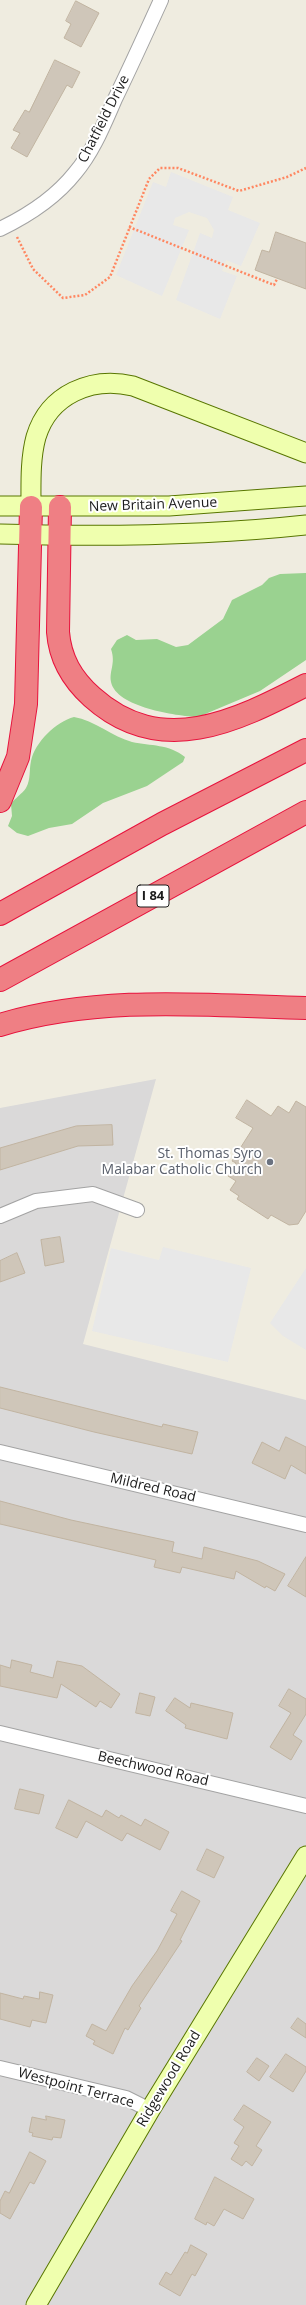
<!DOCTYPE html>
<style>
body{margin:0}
canvas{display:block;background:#efece0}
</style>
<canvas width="306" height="2305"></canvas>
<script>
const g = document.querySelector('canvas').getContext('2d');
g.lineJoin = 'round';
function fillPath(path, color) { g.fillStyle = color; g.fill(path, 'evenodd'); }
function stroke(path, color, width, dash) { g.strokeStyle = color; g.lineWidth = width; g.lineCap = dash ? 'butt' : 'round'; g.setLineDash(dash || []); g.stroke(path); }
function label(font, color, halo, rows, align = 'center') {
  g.font = font + ' "Open Sans",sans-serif'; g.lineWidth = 4; g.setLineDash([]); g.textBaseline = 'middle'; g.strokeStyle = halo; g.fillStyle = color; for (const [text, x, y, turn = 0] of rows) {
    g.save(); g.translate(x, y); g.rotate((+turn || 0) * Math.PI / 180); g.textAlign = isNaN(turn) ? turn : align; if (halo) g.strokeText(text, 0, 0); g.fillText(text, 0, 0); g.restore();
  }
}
fillPath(new Path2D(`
 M156,1079l-73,265 223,56v905h-306v-1197z`), '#dad9d9');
fillPath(new Path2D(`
 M306,573v87l-46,31 -62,26c-22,-1 -82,-10 -87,-35 -2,-12 5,-18 0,-33l6,-9 10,-5 9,5 21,-1 19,8 12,-2 35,-26 9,-19 30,-15 7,-7 11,-4z
 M74,717c20,3 39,20 58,25 19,4 37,2 53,15l-2,5 -36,24 -44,17 -31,21 -23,4 -21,8 -11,-3 -9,-7 4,-10 -1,-12c4,-6 11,-10 15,-16 5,-9 3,-18 5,-27 4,-19 25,-39 43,-44z`), '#9ad290');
fillPath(new Path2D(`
 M171,172l62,25 -5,13 32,13 -19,43 -15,-6 -4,11 15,5 -17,43 -44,-19 24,-67 12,5 2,-8 -7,-12 -18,-6 -14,6 -2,7 16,5 -27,66 -46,-21 37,-93 13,5z
 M163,1247l88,21 -23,94 -136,-31 19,-83 48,12z
 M306,1268v82l-23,-14 -13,-13z`), '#e8e8e8');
const building = new Path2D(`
 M76,1l23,12 -18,34 -17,-9 7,-14 -5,-3z
 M55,60l25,12 -8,16 -5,-3 -40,72 -16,-9 9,-15 -7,-3 12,-20 4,2z
 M276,232l30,11v46l-51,-19 7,-20 7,2z
 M247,1100l24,16 7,-10 11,7 7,-12 10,6v104l-8,13 -9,1 -18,-10 -3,4 -31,-20 2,-3 -9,-6 6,-9 -8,-5 8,-13 -4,-2 21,-33 -17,-10z
 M112,1125l1,20 -35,1 -78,24v-22l76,-22z
 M60,1237l4,25 -19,4 -4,-26z
 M17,1253l8,20 -25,9v-21z
 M0,1387l162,40 1,-3 35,8 -6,22 -98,-22 -94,-24z
 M286,1437l20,10v27l-15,-9 -6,14 -33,-16 10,-21 17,9z
 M0,1501l71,19 103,22 -2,10 30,7 2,-12 54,14 27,13 -10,17 -9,-5 -1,2 -29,-17 -2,8 -52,-12 -2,6 -26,-6 2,-7 -156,-36z
 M306,1557v40l-18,-11z
 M12,1660l20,5 -2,7 23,6 4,-17 25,5 38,28 -9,14 -11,-7 -4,6 -35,-23 -4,14 -57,-12v-21l10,3z
 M289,1689l17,10v15l-13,21 9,6 -11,19 -21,-13 21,-34 -12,-7z
 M140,1693l15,4 -5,19 -14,-3z
 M175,1698l15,10 1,-5 42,10 -6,26 -42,-11 1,-3 -20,-14z
 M20,1789l24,6 -5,19 -24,-5z
 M69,1800l33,17 4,-7 13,8 2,-3 20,11 4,-7 24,13 -9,18 -33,-17 -5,8 -36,-20 -9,17 -21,-10z
 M207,1849l17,8 -10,21 -17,-8z
 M182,1891l18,10 -20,39 2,1 -43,65 2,2 -13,22 -3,-2 -12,26 -20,-10 2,-3 -9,-5 6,-12 14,7 26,-45 25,-35 20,-37 -6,-3z
 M40,1992l13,3 -7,28 -14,-3 -2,7 -30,-8v-26l23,6 1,-3 15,3z
 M298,2018l8,6v14l-15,-10z
 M286,2054l20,13v4l-13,21 -23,-15z
 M257,2058l12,8 -10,15 -12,-9z
 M244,2105l27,17 -15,24 6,4 -10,16 -6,-5 -4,5 -11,-7 8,-13 -5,-3 10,-16 -10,-7z
 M46,2116l19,4 -4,18 -8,-1 -1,3 -20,-4 1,-3 -4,-1 3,-15 14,3z
 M30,2152l16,9 -12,23 -4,-2 -20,37 -10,-6v-12l5,-10 4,2z
 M215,2177l39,22 -11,20 -19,-10 -10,17 -7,-4 -1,3 -11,-6z
 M191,2245l16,9 -12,22 -3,-2 -12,22 -21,-12 7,-12 5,3 14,-23 2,1z`);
fillPath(building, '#cfc6b9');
stroke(building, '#c1b4a1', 1);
const street = new Path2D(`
 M0,229c27,-13 56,-32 75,-56 18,-21 29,-49 40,-74 16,-33 31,-66 46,-99
 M0,1216l36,-15 57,-7 44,16
 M0,1452l306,73
 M0,1733l306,73
 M0,2068l126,30 24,12`);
const secondary = new Path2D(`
 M0,506h169l137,-10
 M31,507c0,-23 -1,-48 5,-70 13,-43 56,-61 97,-51l173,67
 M0,534c103,3 204,2 306,-9
 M36,2305l114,-195 156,-254`);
const highway = new Path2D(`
 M60,507l-2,125c2,27 14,47 34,65 69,62 144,24 214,-12
 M0,801l18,-44 8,-53 5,-197
 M0,914l162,-90 144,-74
 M0,980l306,-168
 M0,1025c98,-30 205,-20 306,-17`);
stroke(street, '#a3a3a3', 16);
stroke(secondary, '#587600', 21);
stroke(highway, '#e7133d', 24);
stroke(new Path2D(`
 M129,227l145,58 3,-6
 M17,237l16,32 30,29 22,-3 25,-18 39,-98 11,-11h18l61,23 48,-14 19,-9`), '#ff8761', 2.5, [2, 2]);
stroke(street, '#fff', 14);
stroke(secondary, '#efffae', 19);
stroke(highway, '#ef7f84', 22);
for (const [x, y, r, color] of [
 [270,1162,4,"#6b7280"]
]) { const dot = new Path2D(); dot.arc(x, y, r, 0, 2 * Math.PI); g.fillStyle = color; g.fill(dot); stroke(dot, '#fff', 1.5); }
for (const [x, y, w] of [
 [153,896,32]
]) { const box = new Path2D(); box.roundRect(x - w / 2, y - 11, w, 22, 3); g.fillStyle = '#fff'; g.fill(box); stroke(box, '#1c1c1c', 1); }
label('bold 13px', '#1c1c1c', null, [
 ["I 84",153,896]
]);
label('14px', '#1c1c1c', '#fff', [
 ["Chatfield Drive",104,119,-63],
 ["New Britain Avenue",153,505,-2],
 ["Mildred Road",153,1488,13],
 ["Beechwood Road",153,1769,13],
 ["Ridgewood Road",169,2079,-59],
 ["Westpoint Terrace",76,2088,15]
]);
label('14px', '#5b616d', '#fff', [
 ["St. Thomas Syro",262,1154],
 ["Malabar Catholic Church",262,1170]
], 'right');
</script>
